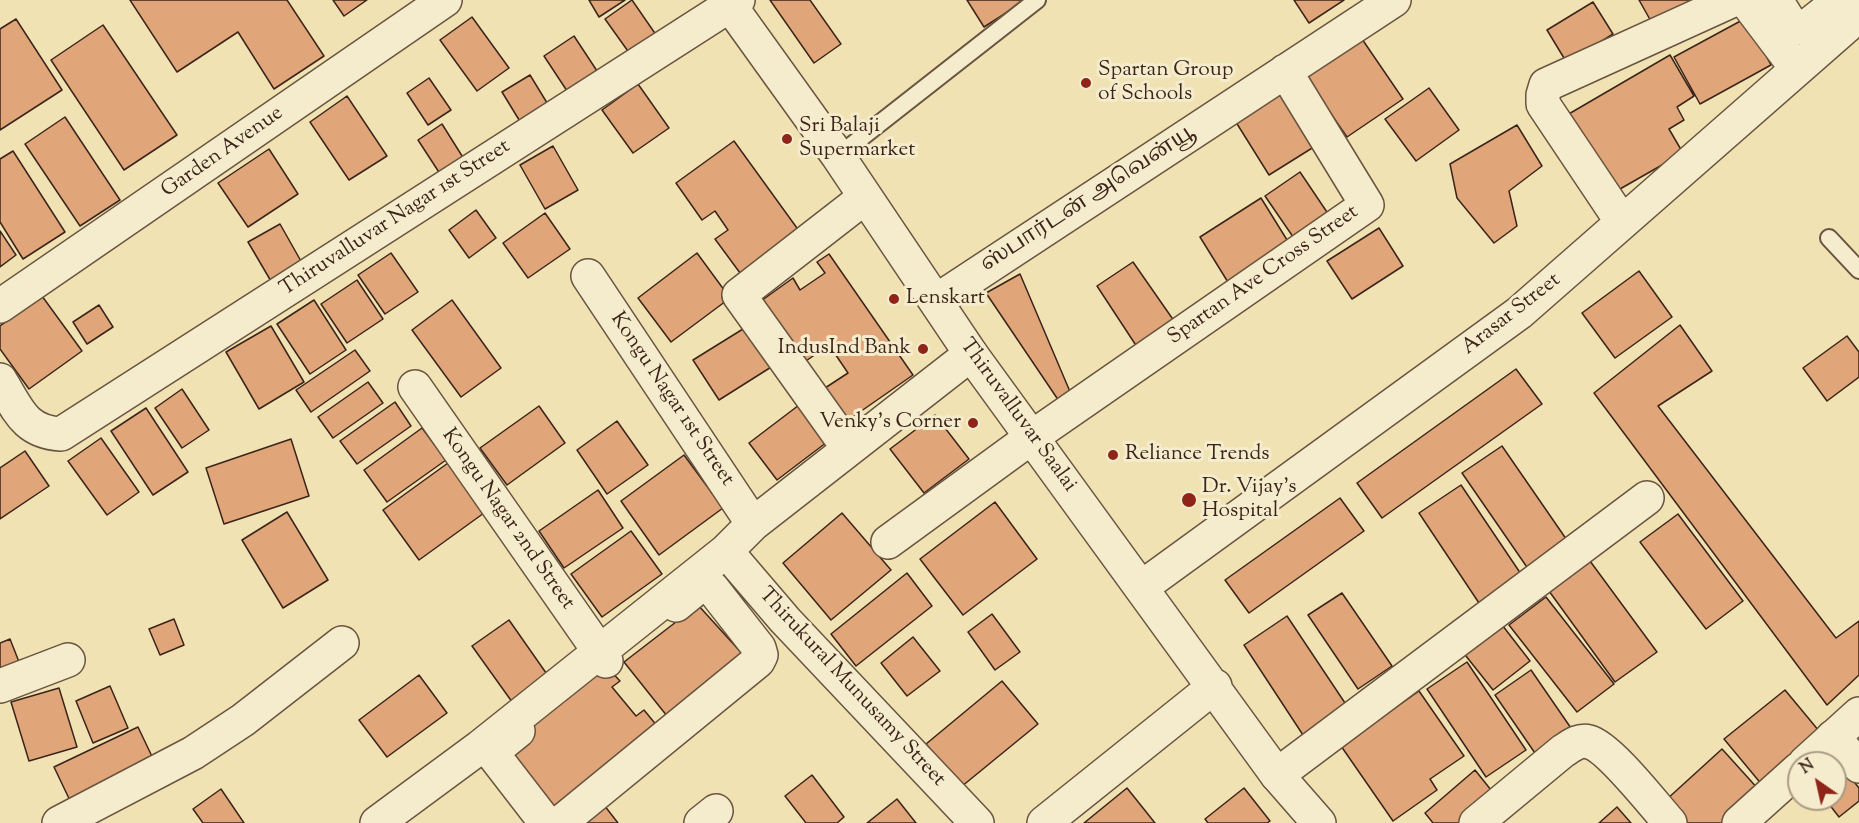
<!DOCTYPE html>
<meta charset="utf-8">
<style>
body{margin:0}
#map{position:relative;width:1859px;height:823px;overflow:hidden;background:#f0e2b2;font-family:"Sorts Mill Goudy",serif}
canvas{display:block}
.north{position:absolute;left:1787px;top:751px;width:60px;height:60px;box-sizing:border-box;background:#f5eccd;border:2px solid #ab9c85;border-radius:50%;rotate:326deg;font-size:16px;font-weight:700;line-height:24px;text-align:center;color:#3b241a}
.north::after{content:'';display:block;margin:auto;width:21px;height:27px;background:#8f2418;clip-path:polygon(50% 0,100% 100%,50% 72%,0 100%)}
</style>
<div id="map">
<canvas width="1859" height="823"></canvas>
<div class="north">N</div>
</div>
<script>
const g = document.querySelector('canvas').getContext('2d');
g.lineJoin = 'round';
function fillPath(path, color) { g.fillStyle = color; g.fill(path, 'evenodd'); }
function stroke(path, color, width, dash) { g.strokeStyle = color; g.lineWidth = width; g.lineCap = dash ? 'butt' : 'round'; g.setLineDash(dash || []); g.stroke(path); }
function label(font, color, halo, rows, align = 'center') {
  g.font = font + ' "Sorts Mill Goudy","Noto Serif Tamil",serif'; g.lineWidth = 6; g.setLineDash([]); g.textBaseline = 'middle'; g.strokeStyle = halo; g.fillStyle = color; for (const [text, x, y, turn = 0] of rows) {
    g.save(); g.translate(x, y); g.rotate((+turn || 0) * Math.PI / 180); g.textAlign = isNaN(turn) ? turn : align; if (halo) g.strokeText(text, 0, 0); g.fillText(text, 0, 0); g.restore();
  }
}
const building = new Path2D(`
 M130,0h157l37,56 -50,33 -36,-57 -61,40z
 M333,0h34l-23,16z
 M589,0h36l-26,17z
 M632,0l29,42 -26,19 -30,-42z
 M770,0h40l31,44 -27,19z
 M967,0h59l-42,27z
 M1294,0h50l-35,23z
 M1639,0h61l-43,32z
 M1593,2l20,32 -46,29 -20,-33z
 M472,17l37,51 -32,23 -37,-51z
 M1746,18l25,47 -71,39 -26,-47z
 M16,19l46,71 -62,40v-101z
 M103,25l74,110 -53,35 -73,-110z
 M574,36l29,44 -30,20 -29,-44z
 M1362,39l41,60 -56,38 -41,-59z
 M1670,55l24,41 -17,11 7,13 -15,9 14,24 -70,40 -46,-78z
 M530,75l22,36 -28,17 -22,-36z
 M429,78l22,32 -23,15 -21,-32z
 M638,84l31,44 -36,25 -31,-43z
 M1281,88l36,57 -48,30 -35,-56z
 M1429,88l30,42 -43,31 -31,-42z
 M347,96l40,60 -38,24 -39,-58z
 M65,117l55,83 -40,26 -55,-82z
 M442,124l27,43 -23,16 -28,-43z
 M1517,125l25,41 -33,25 8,35 -23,17 -37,-45 -7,-34z
 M734,141l68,94 -59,42 -28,-38 13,-9 -13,-19 -13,9 -26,-37z
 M553,146l25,44 -33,19 -25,-44z
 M269,149l29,45 -50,33 -30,-44z
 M13,151l52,81 -42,27 -23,-37v-63z
 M1300,172l35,52 -35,23 -35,-51z
 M1261,198l31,50 -61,39 -31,-50z
 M476,210l20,28 -27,20 -20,-28z
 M545,213l25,36 -42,29 -25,-35z
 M280,224l26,46 -31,18 -27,-46z
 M1379,228l24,38 -51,33 -25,-38z
 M0,231l16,24 -16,12z
 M391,253l27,39 -33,22 -27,-39z
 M697,253l33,45 -59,44 -33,-44z
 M829,254l84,121 -66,46 -22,-33 23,-15 -19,-28 -26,18 -42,-62 32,-23 7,12 25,-17 -8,-11z
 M1133,262l46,66 -38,25 -44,-67z
 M1639,271l33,46 -57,41 -33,-45z
 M1020,274l54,127 -11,6 -77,-114z
 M357,280l26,39 -36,24 -26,-39z
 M42,296l40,55 -53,38 -29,-40v-23z
 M314,300l32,50 -36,24 -33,-50z
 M452,300l49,68 -40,29 -49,-67z
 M99,305l14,22 -26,17 -14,-22z
 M751,324l25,40 -57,36 -26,-40z
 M1680,325l32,46 -54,35 178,232 23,-17v54l-32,30 -233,-312z
 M271,326l33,56 -45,27 -33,-57z
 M1847,336l12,16v25l-32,24 -24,-33z
 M355,350l15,21 -59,41 -15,-22z
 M1516,369l26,35 -160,114 -25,-35z
 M368,382l15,21 -50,35 -15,-21z
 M182,389l27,41 -27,18 -27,-40z
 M395,402l16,24 -54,38 -17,-23z
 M803,402l28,37 -54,41 -28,-37z
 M539,406l26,37 -58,42 -27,-37z
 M146,408l42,64 -35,23 -42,-64z
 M935,415l34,44 -45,34 -34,-44z
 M617,421l31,44 -41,29 -30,-44z
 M422,428l24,32 -59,42 -23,-32z
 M101,438l38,54 -32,23 -39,-54z
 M291,439l18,57 -85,28 -18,-56z
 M1502,446l69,100 -40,27 -69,-100z
 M25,451l24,35 -49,33v-51z
 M684,455l39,53 -64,47 -38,-54z
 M448,463l36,50 -65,47 -36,-50z
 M1461,485l64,95 -42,29 -64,-96z
 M598,490l25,38 -59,40 -25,-37z
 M1340,498l24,33 -115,82 -24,-33z
 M995,502l42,57 -74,56 -43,-56z
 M287,512l41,68 -45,28 -41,-68z
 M842,513l49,57 -60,50 -48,-57z
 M1678,514l65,87 -37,28 -66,-87z
 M631,531l31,43 -60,43 -31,-43z
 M1590,561l67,91 -42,30 -66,-91z
 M907,573l25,33 -76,60 -25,-32z
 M1342,593l50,73 -34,23 -50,-74z
 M1546,597l68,87 -37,28 -68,-87z
 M698,605l49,54 -76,62 -47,-59z
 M992,614l28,38 -25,18 -27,-38z
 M1287,616l60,90 -44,29 -59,-90z
 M174,619l10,26 -24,10 -11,-26z
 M509,620l42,60 -36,26 -43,-60z
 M1499,621l31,40 -37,29 -31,-39z
 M913,637l27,34 -33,25 -26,-33z
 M10,639l13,33 -23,9v-38z
 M1467,662l59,88 -40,27 -59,-88z
 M605,665l15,16 -8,6 24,29 8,-6 14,17 -100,85 -53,-62z
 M1531,670l42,61 -36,25 -42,-61z
 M419,675l28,38 -60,44 -28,-37z
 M1002,681l36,43 -77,63 -35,-43z
 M110,686l18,42 -35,15 -17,-42z
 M59,688l18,59 -48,14 -18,-59z
 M1785,690l39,47 -61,49 -39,-47z
 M1419,691l45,65 -34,23 7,11 -44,31 -52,-75z
 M138,727l20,42 -84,40 -20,-42z
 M1722,749l38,42 -34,32h-38l-22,-23z
 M1836,759l23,29v13l-20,16 -14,-18h10v-36h-4z
 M1475,770l24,30 -27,23h-39l-8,-10z
 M812,775l32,42 -7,6h-31l-21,-27z
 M1127,788l28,35h-71z
 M1244,788l26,33 -3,2h-59l-3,-4z
 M221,789l23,34h-41l-10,-14z
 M897,799l19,24h-49z
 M604,805l14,18h-38z
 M1617,807l14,16h-32z`);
fillPath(building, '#e0a579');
stroke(building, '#3b241a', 1.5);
const service = new Path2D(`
 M838,156l199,-156
 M1829,238l30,32`);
const minor = new Path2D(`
 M1745,0l52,69
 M1776,0l13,21 9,7 12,-4 30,-24
 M1622,222l-79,-118v-9l3,-10 187,-85
 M588,276l165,248
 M936,301l458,-301
 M0,306l445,-306
 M0,380c18,29 24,52 61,54l677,-434
 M415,387l191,274
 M849,449l-110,-154 125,-97
 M888,542l144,-105 335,-232 -82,-134
 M726,551l59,69 192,203
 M1142,587l377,-274 340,-298
 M0,686l68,-26
 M518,731l-21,17 -2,9 51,66
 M1833,737l26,29
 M1277,775l370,-277
 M59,823l134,-70 50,-33 99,-77
 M377,823l103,-76 246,-196 27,-27 218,-170
 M560,823l198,-162 3,-6 -2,-7 -47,-60 -7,-3 -7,2 -22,18
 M701,823l15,-12`);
const tertiary = new Path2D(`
 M726,0l112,156 133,198 306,421 42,48
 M1805,763l54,-49
 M1044,823l171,-137
 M1476,823l87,-72c8,-5 16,-12 26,-9 20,5 65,63 81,81
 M1739,823l60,-54`);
stroke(service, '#685440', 20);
stroke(minor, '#685440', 36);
stroke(tertiary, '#685440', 36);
stroke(service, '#f5eccd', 16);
stroke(minor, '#f5eccd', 33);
stroke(tertiary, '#f5eccd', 33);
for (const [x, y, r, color] of [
 [1086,83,6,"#8f2418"],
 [787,139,6,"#8f2418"],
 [894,299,6,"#8f2418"],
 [923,349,6,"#8f2418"],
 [973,423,6,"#8f2418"],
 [1113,455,6,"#8f2418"],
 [1189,500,8,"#8f2418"]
]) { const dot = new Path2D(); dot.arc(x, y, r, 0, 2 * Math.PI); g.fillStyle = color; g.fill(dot); stroke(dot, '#f5eccd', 2); }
label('21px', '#3b241a', '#f5eccd', [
 ["Spartan Group",1098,71],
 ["of Schools",1098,95],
 ["Sri Balaji",799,127],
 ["Supermarket",799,151],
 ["Lenskart",906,299],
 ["IndusInd Bank",911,349,"right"],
 ["Venky's Corner",961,423,"right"],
 ["Reliance Trends",1125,455],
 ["Dr. Vijay's",1202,488],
 ["Hospital",1202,512]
], 'left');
label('21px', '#3b241a', '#f5eccd', [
 ["Garden Avenue",223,153,-35],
 ["ஸ்பார்டன் அவென்யூ",1089,200,-33],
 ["Thiruvalluvar Nagar 1st Street",396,219,-33],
 ["Spartan Ave Cross Street",1264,276,-35],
 ["Arasar Street",1512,315,-38],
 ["Kongu Nagar 1st Street",671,400,56],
 ["Thiruvalluvar Saalai",1017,416,54],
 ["Kongu Nagar 2nd Street",507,520,55],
 ["Thirukural Munusamy Street",851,688,47]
]);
</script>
